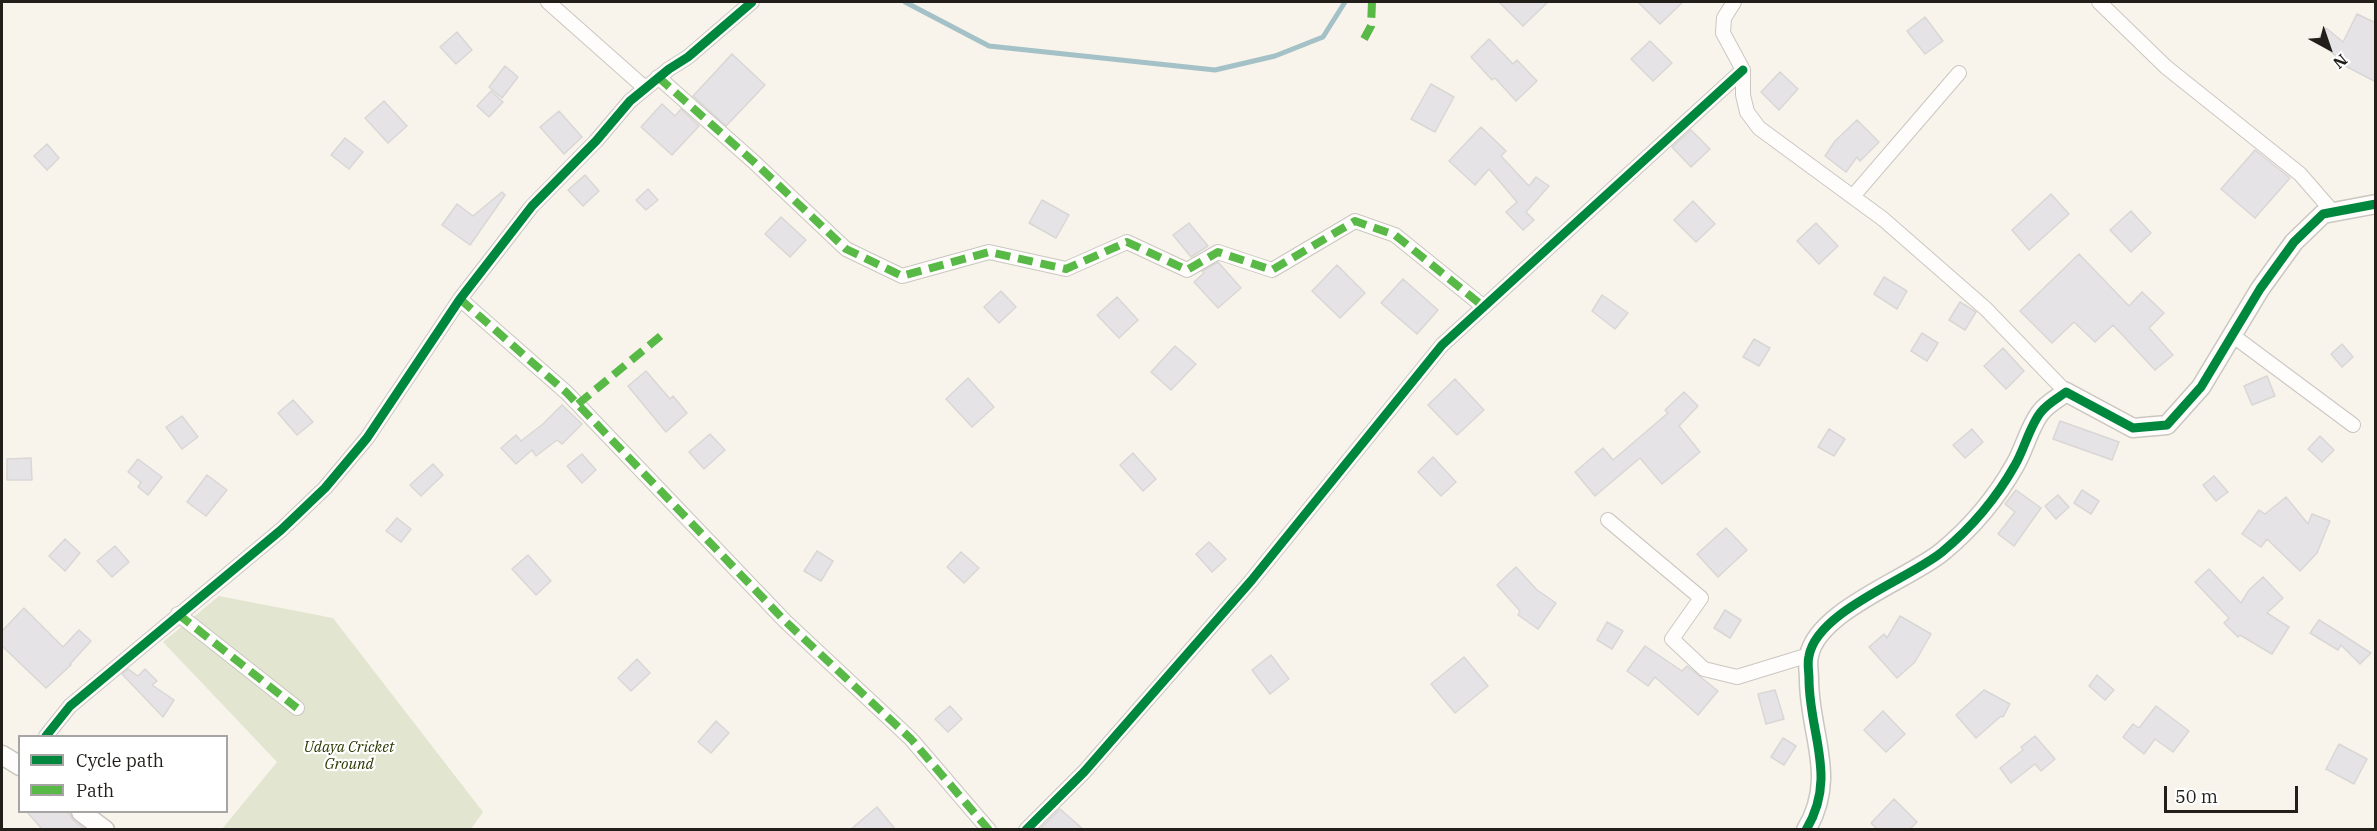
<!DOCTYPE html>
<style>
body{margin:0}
#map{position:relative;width:2377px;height:831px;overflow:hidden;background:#f8f4eb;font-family:"IBM Plex Serif",serif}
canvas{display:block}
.frame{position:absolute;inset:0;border:3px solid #221f1a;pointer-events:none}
.legend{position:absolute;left:18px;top:735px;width:210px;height:78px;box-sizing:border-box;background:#fff;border:2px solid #a7a5a3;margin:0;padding:8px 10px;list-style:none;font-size:18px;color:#221f1a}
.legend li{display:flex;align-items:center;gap:12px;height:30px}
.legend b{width:30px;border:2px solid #a7a5a3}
.north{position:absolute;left:2299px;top:18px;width:60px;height:60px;-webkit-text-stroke:4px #fff;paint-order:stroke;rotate:140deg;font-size:16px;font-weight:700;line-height:24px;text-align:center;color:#221f1a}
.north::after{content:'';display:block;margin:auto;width:21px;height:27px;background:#221f1a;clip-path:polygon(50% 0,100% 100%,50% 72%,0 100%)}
.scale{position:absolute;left:2164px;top:786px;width:134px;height:27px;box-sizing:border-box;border:3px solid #221f1a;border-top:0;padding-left:8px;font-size:18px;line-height:21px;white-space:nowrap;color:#221f1a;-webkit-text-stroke:4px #fff;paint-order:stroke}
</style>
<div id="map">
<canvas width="2377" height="831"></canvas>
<div class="frame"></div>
<ul class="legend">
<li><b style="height:8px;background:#00873e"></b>Cycle path</li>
<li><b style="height:8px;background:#58b947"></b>Path</li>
</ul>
<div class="north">N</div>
<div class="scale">50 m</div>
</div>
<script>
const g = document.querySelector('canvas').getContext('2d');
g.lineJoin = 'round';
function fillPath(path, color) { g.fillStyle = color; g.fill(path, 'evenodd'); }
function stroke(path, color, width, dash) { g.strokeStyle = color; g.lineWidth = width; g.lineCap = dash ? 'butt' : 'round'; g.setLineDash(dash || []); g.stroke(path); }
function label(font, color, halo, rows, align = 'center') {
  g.font = font + ' "IBM Plex Serif",serif'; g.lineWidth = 4.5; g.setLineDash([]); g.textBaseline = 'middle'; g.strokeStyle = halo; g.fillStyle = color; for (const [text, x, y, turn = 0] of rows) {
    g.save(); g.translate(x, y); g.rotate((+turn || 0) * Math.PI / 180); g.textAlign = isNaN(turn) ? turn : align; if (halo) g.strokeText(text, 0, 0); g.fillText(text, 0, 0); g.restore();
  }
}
fillPath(new Path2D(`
 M219,596l114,22 150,194 -12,17h-249l55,-67 -114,-120z`), '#e2e6d1');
stroke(new Path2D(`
 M905,2l84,44 226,24 60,-14 48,-19 22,-35`), '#a3c1c7', 5);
const building = new Path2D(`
 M1499,2h49l-25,24z
 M1638,2h45l-23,22z
 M2357,14l19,9v59l-42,-22 2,-4 -19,-15 9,-13 17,14z
 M1925,17l18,24 -18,13 -18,-23z
 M457,32l15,18 -16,14 -16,-17z
 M1489,39l24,25 4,-4 20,21 -21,20 -21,-23 -3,2 -21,-23z
 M1650,41l22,22 -19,18 -22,-22z
 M732,54l33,31 -39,41 -33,-30z
 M505,66l13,11 -16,21 -13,-11z
 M1780,72l18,17 -19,21 -18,-18z
 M1431,84l23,13 -19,35 -24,-13z
 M491,91l12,11 -14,15 -12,-11z
 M384,101l23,25 -19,17 -23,-25z
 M662,104l13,12 6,-7 18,17 -27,29 -31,-28z
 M559,111l23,26 -18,17 -24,-27z
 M1857,120l22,22 -19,19 -3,-4 -11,15 -21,-16 10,-15z
 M1481,127l25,24 -5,5 28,30 7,-9 13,9 -23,26 8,8 -11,10 -17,-18 11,-10 -28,-33 -14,16 -26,-24z
 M1691,130l19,19 -19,18 -19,-20z
 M345,138l18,14 -14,17 -18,-14z
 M47,144l12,14 -12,12 -13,-14z
 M2255,150l35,28 -35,40 -34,-29z
 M585,175l14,16 -16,15 -15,-16z
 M648,189l10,11 -12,10 -10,-10z
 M502,192l3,3 -35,50 -28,-20 15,-21 16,12z
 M2051,194l18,20 -40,36 -17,-20z
 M1042,200l27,15 -13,23 -27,-15z
 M1693,201l22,23 -19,18 -22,-22z
 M2131,211l20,22 -20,19 -21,-22z
 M781,217l25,23 -16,17 -25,-23z
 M1189,223l19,23 -17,11 -18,-22z
 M1816,223l22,23 -19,18 -22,-23z
 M2079,254l50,52 13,-14 22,21 -15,15 24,27 -18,15 -42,-45 -18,17 -21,-20 -22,21 -32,-32z
 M1218,262l23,26 -23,20 -24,-26 10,-9 -2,-2z
 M1337,265l28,28 -25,25 -28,-27z
 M1884,277l23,14 -10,18 -23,-15z
 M1403,279l35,31 -21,24 -36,-31z
 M1001,291l15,16 -17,16 -15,-16z
 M1602,295l26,18 -13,16 -23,-18z
 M1117,297l21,23 -19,18 -22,-23z
 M1960,302l16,10 -11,18 -16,-10z
 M1922,333l16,10 -11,18 -16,-10z
 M1754,339l16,9 -11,18 -16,-9z
 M2342,344l11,13 -11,10 -11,-13z
 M1175,346l21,18 -25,26 -20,-18z
 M2003,348l21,23 -18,18 -22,-23z
 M646,371l24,28 3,-3 14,17 -21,19 -38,-46z
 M2267,376l8,20 -23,9 -8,-19z
 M968,378l26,29 -22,20 -26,-28z
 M1455,379l29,31 -27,25 -29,-30z
 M1684,392l14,14 -19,20 21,26 -38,32 -22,-26 -45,38 -20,-24 28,-24 10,12 55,-47 -3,-3z
 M293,400l20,22 -16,13 -19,-22z
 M562,405l20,19 -20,20 -5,-4 -21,16 -4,-6 -16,14 -15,-16 15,-13 5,6 22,-17z
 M182,416l16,21 -16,12 -16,-22z
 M2060,421l59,21 -7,18 -59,-21z
 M1829,429l16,10 -11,17 -16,-9z
 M1972,429l11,13 -18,16 -12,-13z
 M710,434l15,16 -21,19 -15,-17z
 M2320,436l14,14 -12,12 -14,-13z
 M1133,453l23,26 -13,12 -23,-26z
 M582,454l14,16 -14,13 -15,-17z
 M1433,457l23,25 -15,14 -23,-24z
 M31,458l1,22h-25v-21z
 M138,459l24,18 -14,18 -10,-8 3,-5 -13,-10z
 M433,464l10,11 -22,21 -11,-11z
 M207,475l20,15 -21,26 -19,-14z
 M2214,476l14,16 -12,9 -13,-16z
 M2016,490l25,18 -27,38 -16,-12 17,-22 -10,-8z
 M2082,490l17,11 -8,13 -17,-11z
 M2058,495l11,12 -13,12 -11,-13z
 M2286,497l22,27 4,-10 18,7 -13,32 -17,18 -33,-32 -6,8 -19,-13 17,-24 6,4z
 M397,518l14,11 -10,13 -15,-11z
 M1726,528l21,22 -29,27 -21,-23z
 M65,539l15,14 -15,18 -16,-15z
 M1209,542l17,17 -14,13 -16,-18z
 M115,546l14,16 -17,15 -15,-16z
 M817,551l16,10 -12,20 -17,-10z
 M961,552l18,16 -15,15 -17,-16z
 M528,555l23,26 -15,14 -24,-26z
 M1516,567l21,23 19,13 -18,26 -20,-14 2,-4 -23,-26z
 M2209,569l32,34 8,-13 14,-13 20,21 -16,15 22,14 -17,27 -32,-19 -2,2 -14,-14 5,-5 -34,-36z
 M24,608l39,39 16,-17 12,11 -21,23 1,1 -25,23 -44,-42v-15z
 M1725,610l16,10 -11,18 -16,-10z
 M1900,616l31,18 -16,28 -18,16 -28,-31 15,-13 3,4z
 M2319,620l13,8 39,25 -11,11 -19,-19 -3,5 -28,-17z
 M1607,622l16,9 -11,18 -15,-9z
 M1645,646l37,25 5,-5 31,25 -20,24 -43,-38 -7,9 -21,-15z
 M1271,655l18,24 -19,15 -18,-24z
 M1464,657l24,29 -33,27 -24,-29z
 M637,659l13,14 -19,18 -13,-13z
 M128,669l10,7 7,-7 12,12 -5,4 22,15 -11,17 -41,-43z
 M2097,675l17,15 -9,10 -16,-14z
 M1775,690l9,29 -18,5 -8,-30z
 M1984,690l26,14 -7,13 -2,-1 -25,22 -20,-23z
 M950,706l12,13 -14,13 -13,-13z
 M2156,706l33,25 -16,21 -18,-13 -11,15 -21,-17 10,-13 6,4z
 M1883,711l22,23 -19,18 -22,-22z
 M716,721l13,12 -18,20 -13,-11z
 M2035,736l20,23 -14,12 -6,-7 -24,19 -11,-15 23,-18 -2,-3z
 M1783,738l13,8 -12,19 -13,-8z
 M2339,744l28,15 -13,25 -28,-15z
 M1894,799l23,23 -8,8h-31l-7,-7z
 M877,807l19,23h-46z
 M1060,809l24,21h-45z
 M27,812h41l6,9 12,9h-43z`);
fillPath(building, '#e5e3e5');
stroke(building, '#d9d7d6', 1.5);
const minor = new Path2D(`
 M548,2l97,86
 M1734,2l-10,16 -1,15 20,37v25l4,17 12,16 124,91 103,90 80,83
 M2099,2l67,65 134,107 33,38
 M658,77l96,85 92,87 56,27 87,-24 77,17 61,-27 60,28 31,-18 54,18 83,-49 40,14 89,72
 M1854,195l105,-122
 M460,299l107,94 218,228 126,118 78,91
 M2232,335l121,90
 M1608,520l93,78 -29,41 32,30 33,8 72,-22
 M178,614l119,94
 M46,736l24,-30 211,-176 44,-42 42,-50 93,-139 72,-93 64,-65 34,-40 39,-32 19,-12 64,-55
 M1026,830l58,-58 167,-191 191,-236 301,-275`);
const tertiary = new Path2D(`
 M2,755l18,11
 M81,812l24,18
 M1806,830c32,-53 3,-96 3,-151 0,-7 -2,-16 0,-23 8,-45 100,-77 133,-104 29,-24 55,-55 73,-87 9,-15 15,-40 26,-53 6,-8 17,-14 25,-20l67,36 34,-3 34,-38 59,-98 34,-47 29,-28 53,-10`);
stroke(minor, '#cac7c0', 16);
stroke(tertiary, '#cac7c0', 21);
stroke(minor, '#fefdfc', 14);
stroke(tertiary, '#fefdfc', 18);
stroke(new Path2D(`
 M1364,39l7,-13 1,-24
 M658,77l96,85 92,87 56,27 87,-24 77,17 61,-27 60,28 31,-18 54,18 83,-49 40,14 89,72
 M460,299l107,94 218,228 126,118 78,91
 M578,404l85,-70
 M178,614l119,94`), '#58b947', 8, [15, 8]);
stroke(new Path2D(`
 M46,736l24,-30 211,-176 44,-42 42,-50 93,-139 72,-93 64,-65 34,-40 39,-32 19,-12 64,-55
 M1026,830l58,-58 167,-191 191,-236 301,-275
 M1806,830c32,-53 3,-96 3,-151 0,-7 -2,-16 0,-23 8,-45 100,-77 133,-104 29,-24 55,-55 73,-87 9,-15 15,-40 26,-53 6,-8 17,-14 25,-20l67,36 34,-3 34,-38 59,-98 34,-47 29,-28 53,-10`), '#00873e', 9);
label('italic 15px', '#2a3800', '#fff', [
 ["Udaya Cricket",349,748],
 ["Ground",349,765]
]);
</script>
